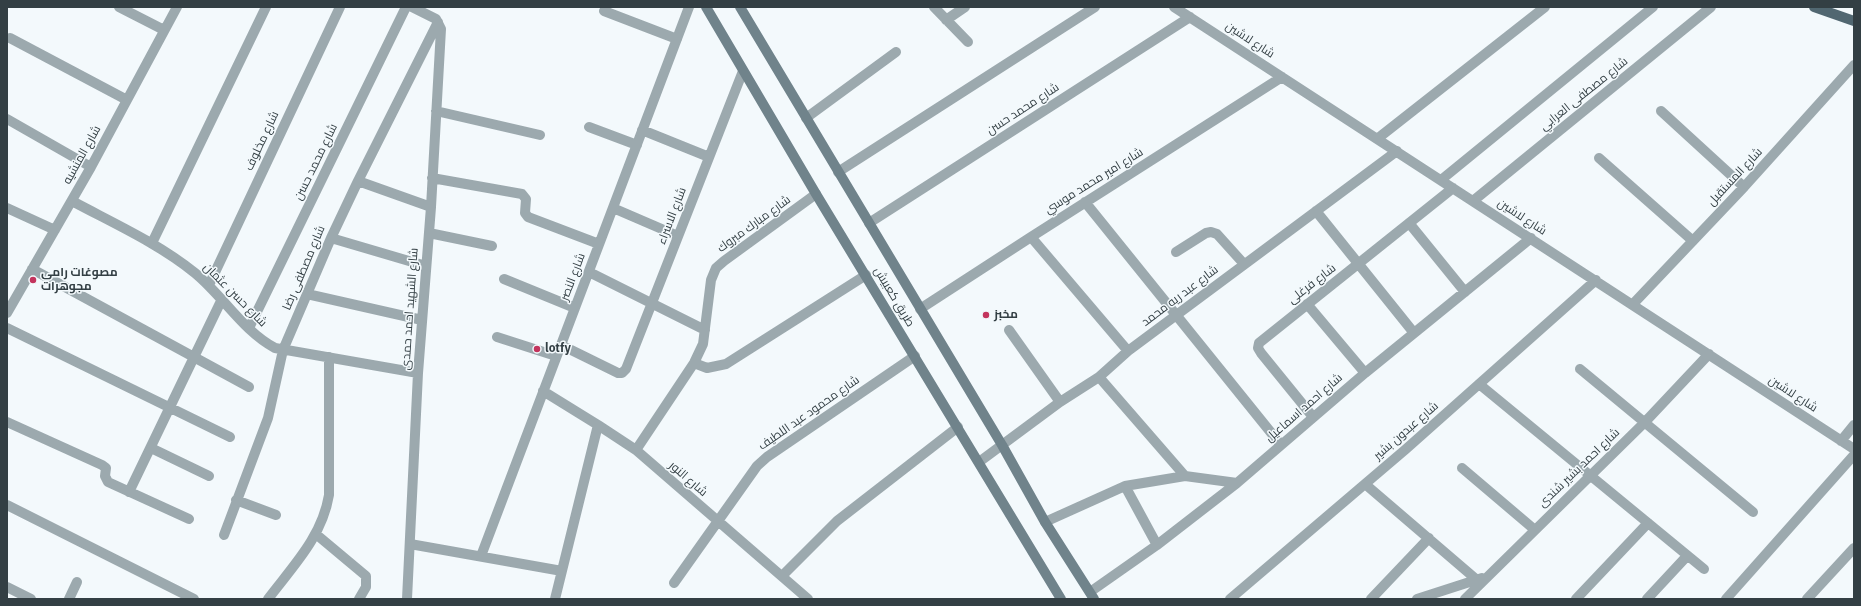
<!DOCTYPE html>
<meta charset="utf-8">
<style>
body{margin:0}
#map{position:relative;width:1861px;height:606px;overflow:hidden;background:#f3f9fc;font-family:"IBM Plex Sans",sans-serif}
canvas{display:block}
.frame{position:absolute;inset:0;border:8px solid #333f44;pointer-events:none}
</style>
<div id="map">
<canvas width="1861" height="606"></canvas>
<div class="frame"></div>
</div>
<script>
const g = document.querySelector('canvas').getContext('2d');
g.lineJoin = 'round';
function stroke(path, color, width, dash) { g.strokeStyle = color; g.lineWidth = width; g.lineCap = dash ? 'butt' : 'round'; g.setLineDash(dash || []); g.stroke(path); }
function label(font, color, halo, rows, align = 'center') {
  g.font = font + ' "IBM Plex Sans",Cairo,sans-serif'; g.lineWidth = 3; g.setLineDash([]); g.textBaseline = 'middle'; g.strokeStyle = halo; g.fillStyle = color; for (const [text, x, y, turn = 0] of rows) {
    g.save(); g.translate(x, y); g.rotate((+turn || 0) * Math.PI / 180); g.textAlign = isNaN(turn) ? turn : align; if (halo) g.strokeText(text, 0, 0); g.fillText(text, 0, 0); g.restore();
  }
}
stroke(new Path2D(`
 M119,7l45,23
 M934,7l34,35
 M1174,7l680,442
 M604,11l73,28
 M946,20l19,-13
 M10,38l117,62
 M436,111l104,24
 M1661,111l83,76
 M806,118l90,-66
 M7,119l84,48
 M589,127l48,18
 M642,130l67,27
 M1377,139l168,-132
 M1599,158l94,83
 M838,172l257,-165
 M432,178l90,16 4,5 -1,14 3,4 71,27
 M1441,180l212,-173
 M358,181l73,26
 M72,201c41,22 86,42 123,72 28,23 48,58 80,75l143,25
 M1473,201l238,-194
 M1085,202l196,243
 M7,208l48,22
 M613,208l65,28
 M1316,211l98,122
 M869,223l321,-206
 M1409,223l56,69
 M429,233l63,13
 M1031,237l97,114
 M331,238l95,28
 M152,243l114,-236
 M1176,252l30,-19 5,-1 6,2 27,30
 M32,269l217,118
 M589,272l116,58
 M504,279l71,29
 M209,285l131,-278
 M307,294l115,26
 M1307,304l58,69
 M1633,304l111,-117 110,-122
 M920,309l111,-72 251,-160
 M7,313l84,-146 86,-160
 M7,328l223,109
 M249,328l157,-321
 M1009,330l51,72
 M497,337l59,19
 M561,345l57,28h4l4,-4 117,-298
 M694,363l13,5 19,-4 140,-89
 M1580,369l173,143
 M1099,377l86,99
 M1479,384l225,185
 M543,391l55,34 38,25 172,149
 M1313,417l-52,-64 -3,-5 1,-5 194,-155
 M7,422l95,43 4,3 -1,8 3,6 81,37
 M1841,441l13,-16
 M151,448l58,28
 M636,450l58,-87 9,-19 8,-64 5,-12 8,-7 92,-67
 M979,462l81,-60 39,-25 29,-26 269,-200
 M1462,468l73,62
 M1365,484l112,96
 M1125,486l32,59
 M129,492l93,-193
 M236,500l40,15
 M7,505l187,94
 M1045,522l80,-36 60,-10 52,7
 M224,535l44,-117 15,-68 48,-112 27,-57 80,-159
 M317,535l49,41v11l-7,12
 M410,544l152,27
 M481,556l208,-549
 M782,576l55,-55 121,-94
 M674,583l83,-117 10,-9 148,-101
 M7,587l24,12
 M1090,592l67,-47 80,-62 128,-110 166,-135
 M69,599l8,-17
 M268,599c25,-33 54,-62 61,-104v-138
 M407,599l11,-226 13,-166 10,-178 -5,-10 -24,-12
 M555,599l43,-174
 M1230,599l176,-150 190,-169
 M1371,599l58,-61
 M1417,599l65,-21
 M1465,599l180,-177 64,-68
 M1576,599l72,-76
 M1647,599l40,-43
 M1726,599l128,-144
 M1807,599l47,-51`), '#9ca9ae', 10);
stroke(new Path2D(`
 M706,7l110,187 245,405
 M740,7l262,438 43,77 49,77`), '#70838b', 10);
stroke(new Path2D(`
 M1814,7l40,14`), '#516771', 10);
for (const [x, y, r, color] of [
 [33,280,4,"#c3345d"],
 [986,315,4,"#c3345d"],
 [537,349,4,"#c3345d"]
]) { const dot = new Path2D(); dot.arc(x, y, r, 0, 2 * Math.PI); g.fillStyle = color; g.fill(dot); stroke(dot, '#f3f9fc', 1.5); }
label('12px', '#333f44', '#f3f9fc', [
 ["شارع لاشين",1250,40,33],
 ["شارع مصطفى العرابي",1584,94,-39],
 ["شارع محمد حسن",1023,109,-33],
 ["شارع مخلوف",262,141,-65],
 ["شارع المنشيه",82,155,-61],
 ["شارع محمد حسن",316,162,-64],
 ["شارع المستقبل",1735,177,-47],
 ["شارع امير محمد موسي",1094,181,-32],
 ["شارع الاسراء",672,216,-69],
 ["شارع لاشين",1522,217,33],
 ["شارع مبارك مبروك",754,224,-36],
 ["شارع مصطفى رضا",304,268,-67],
 ["شارع النصر",573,277,-69],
 ["شارع فرغلى",1312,284,-38],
 ["شارع حسن عثمان",235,295,45],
 ["شارع عبد ريه محمد",1180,296,-37],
 ["طريق كعبيش",894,297,59],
 ["شارع الشهيد احمد حمدى",410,309,-86],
 ["شارع لاشين",1793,394,33],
 ["شارع احمد اسماعيل",1304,408,-41],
 ["شارع محمود عبد اللطيف",809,413,-35],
 ["شارع عبدون بشير",1406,431,-41],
 ["شارع احمد بشير شندى",1579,468,-44],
 ["شارع النور",688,479,41]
]);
label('bold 12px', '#333f44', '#f3f9fc', [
 ["مصوغات رامى",41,273],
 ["مجوهرات",41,287],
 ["مخبز",994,315],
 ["lotfy",545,349]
], 'left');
</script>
